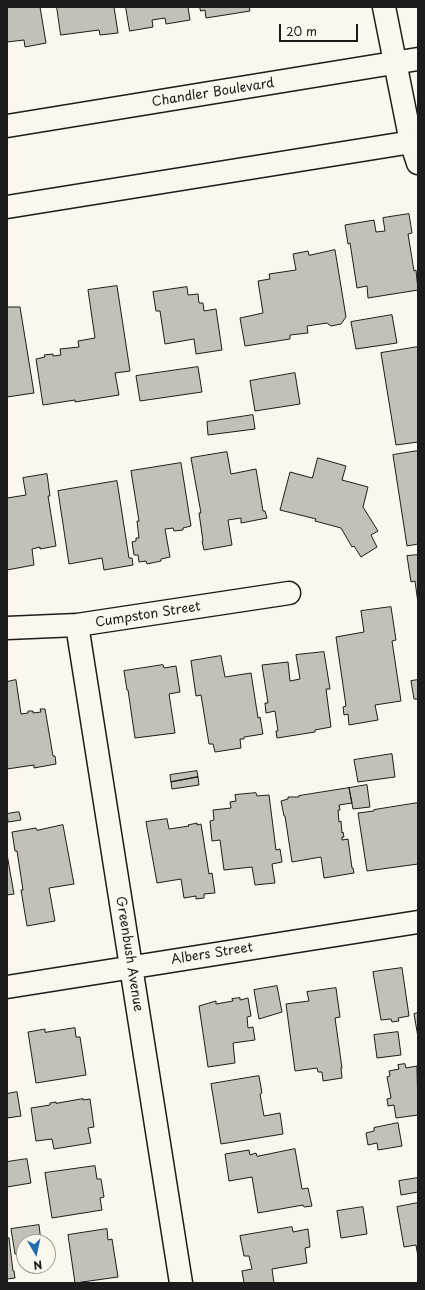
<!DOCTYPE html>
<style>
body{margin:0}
#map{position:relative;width:425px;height:1290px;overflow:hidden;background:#fbf7ec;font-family:"Playpen Sans",sans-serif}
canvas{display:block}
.frame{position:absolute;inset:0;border:8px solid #1c1c1c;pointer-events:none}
.north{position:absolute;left:16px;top:1234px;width:40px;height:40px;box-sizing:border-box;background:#fbf7ec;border:1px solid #a29f99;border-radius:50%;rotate:171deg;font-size:11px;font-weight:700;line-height:16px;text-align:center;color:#1c1c1c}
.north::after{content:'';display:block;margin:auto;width:14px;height:18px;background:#1f6fb2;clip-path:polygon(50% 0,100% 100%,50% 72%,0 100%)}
.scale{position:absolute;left:279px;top:24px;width:79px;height:18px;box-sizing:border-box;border:2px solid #1c1c1c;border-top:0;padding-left:5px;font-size:12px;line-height:14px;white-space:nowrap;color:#1c1c1c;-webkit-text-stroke:3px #fbf7ec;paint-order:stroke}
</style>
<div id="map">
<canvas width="425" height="1290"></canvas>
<div class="frame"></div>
<div class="north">N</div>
<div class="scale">20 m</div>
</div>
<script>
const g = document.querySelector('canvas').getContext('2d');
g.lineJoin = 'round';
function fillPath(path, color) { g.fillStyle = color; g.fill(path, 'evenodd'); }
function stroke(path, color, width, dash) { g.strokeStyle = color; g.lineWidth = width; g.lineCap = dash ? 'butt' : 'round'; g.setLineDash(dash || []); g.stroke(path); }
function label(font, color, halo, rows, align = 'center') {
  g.font = font + ' "Playpen Sans",sans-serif'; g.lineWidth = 3.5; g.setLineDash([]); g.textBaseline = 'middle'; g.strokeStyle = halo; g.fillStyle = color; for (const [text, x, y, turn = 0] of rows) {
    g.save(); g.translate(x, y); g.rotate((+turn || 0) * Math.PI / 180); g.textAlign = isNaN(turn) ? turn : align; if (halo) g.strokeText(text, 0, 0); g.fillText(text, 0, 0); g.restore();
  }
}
const building = new Path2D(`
 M7,7h33l6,36 -21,4 -1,-7 -17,2z
 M57,7h57l4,26 -18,2 -1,-5 -38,5z
 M126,7h62l2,13 -24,4 -1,-6 -13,2 1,7 -23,4z
 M200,7h49l1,4 -44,7 -1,-8 -4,1z
 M409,214l3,19 -4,1 6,37 2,-1 2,20 -50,8 -1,-12 -10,2 -7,-45 -2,1 -3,-19 29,-5 2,12 9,-1 -2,-13z
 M335,250l11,67 -5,7 -10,2 -4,-3 -20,3 1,7 -18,2v4l-45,7 -5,-28 23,-5 -5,-32 12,-2 -1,-5 27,-4 -3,-16 15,-3 1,4z
 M117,286l13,85 -15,2 4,22 -44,7v-2l-32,5 -7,-46 9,-2 -1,-2 9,-1v2l8,-1 -1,-6 19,-2 -1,-6 17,-3 -7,-48z
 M187,287l1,8 10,-1 1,9h4l1,8 12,-2 6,41 -26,4 -2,-15 -29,5 -5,-33h-4l-3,-19z
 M7,307h13l14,86 -27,4z
 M392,315l5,28 -41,6 -5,-27z
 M418,347v95l-22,3 -15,-92z
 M198,367l4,25 -62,9 -4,-25z
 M295,373l5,31 -45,7 -5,-30z
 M253,415l2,14 -47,6 -1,-13z
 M418,451v93l-11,2 -14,-91z
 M227,452l4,22 25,-5 7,42h2l2,7 -26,5v-5l-13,2 4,25 -28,5 -2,-9h1l-4,-28h2l-10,-55z
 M318,458l28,8 -4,14 26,7 -5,20 15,24 -7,4 6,12 -16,10 -7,-11 -2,1 -11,-19 -26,-7 1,-2 -36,-9 10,-38 22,6z
 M181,463l10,63 -8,2v2l-9,1 -1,-3 -8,1 5,28 -9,2v2l-14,3 -1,-3 -7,1 -1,-7h-4l-2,-13 4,-1v-3h3l-2,-17h2l-8,-50z
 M47,474l3,22h-2l8,50 -16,3v-2l-8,2 2,16 -27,5v-72l19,-3 -3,-17z
 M117,481l12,77h3l1,7 -29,5 -2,-12 -33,6 -11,-73z
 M418,555v48l-3,-22 -4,1 -4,-26z
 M391,607l5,33 -4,1 9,60 -26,4 3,15 -29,5 -1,-11 -4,1 -1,-8 3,-1 -10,-69 28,-5 -3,-21z
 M324,652l6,37h-4l5,38 -16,3v2l-38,6 -1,-7h2l-3,-20 -9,2 -1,-10h3l-6,-38 26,-3 2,19 10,-2 -4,-24z
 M221,656l4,21 26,-4 7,45 2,-1 3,17 -19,3v2h-4l1,9 -26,4 -2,-8h-4l-8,-49 -5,1 -5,-35z
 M163,665l1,3 12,-2 4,26 -11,2 6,39 -40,5 -7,-48h-1l-3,-19z
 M16,680l5,34 7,-1v-2h5v2l8,-1 -1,-3h5l8,47h2l1,8 -22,4v-3l-27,4v-87z
 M418,680v19h-4l-3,-18z
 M392,754l3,23 -37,5 -4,-22z
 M197,771l1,6 -27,5 -1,-7z
 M198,777l1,8 -27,4 -1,-7z
 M367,785l3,22 -17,2 -4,-21z
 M349,788l3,15 -13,2 1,5h-2l1,12 2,-1 1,12 1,-1 1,5h-2v3l6,-1 4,29h1l1,5 -30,5 -3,-21 -29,5 -7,-46h-1l-3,-15 7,-2v-2h11v-1z
 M256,793l1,3 12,-1 7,55 4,-1 2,13 -10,2 3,19 -20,2 -3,-18 -28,3 -4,-30 -8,1 -2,-20 4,-1 -1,-10 18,-2 -1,-6 6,-1 -1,-6z
 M418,803v61l-51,7 -9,-58 16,-2v-1z
 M19,812l2,8 -13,2 -1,-8z
 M167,819l2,10 20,-3 -1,-1 9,-2v2l4,-1 8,50 3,-1 3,20 -11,1v4l-8,1v-3l-12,2 -3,-19 -24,4 -11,-61z
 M63,825l11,59 -25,4 6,33 -28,5 -6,-36h2l-6,-39h-2l-3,-19 24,-4 1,2z
 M7,854l7,40 -7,1z
 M402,968l7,48 -11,2 1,3 -7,1 -1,-3 -10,1 -8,-48z
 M277,986l5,26 -23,7 -5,-29z
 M336,988l4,29 -5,1 7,50h-1l1,10 -19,3 -1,-9h-4l-1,-4 -22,3 -9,-67 23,-3 -2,-9z
 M240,998v2l8,-2 3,18 -4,1 1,11 5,-1 2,13 -22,3 2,20 -27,4 -9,-61 17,-5v3l17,-3 -1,-2z
 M418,1013v24l-4,-23z
 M75,1028l1,9h4l6,38 -50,8 -8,-51 17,-3v3z
 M398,1032l3,23 -24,3 -3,-23z
 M405,1064l1,4 11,-2 1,49 -22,3 -2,-13 -6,1 -1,-7 4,-1 -4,-21 3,-1 -1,-5 10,-2 -1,-4z
 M259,1076l3,17 -2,1 4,22 16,-3 3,21 -62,10 -10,-60z
 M17,1092l4,24 -14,2v-24z
 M83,1099v1l7,-1 4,28 -6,1 3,15 -37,6 -2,-10 -16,2 -5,-33 19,-3v-2l6,-1v1z
 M398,1123l4,23 -24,4 -1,-7 -9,2 -2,-12 8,-2v-3z
 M295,1149l7,40 6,-1 4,18 -8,1 -1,-2 -45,8 -6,-36 -23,4 -4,-27 24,-4 1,5 6,-2 1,3z
 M27,1159l4,24 -24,4v-25z
 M95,1166l2,13h4l3,18 -4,1 2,12 -50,8 -7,-45z
 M418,1178v14l-17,3 -2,-14z
 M418,1203v54l-2,-12 -12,2 -7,-40z
 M363,1207l4,27 -26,4 -4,-27z
 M39,1225l2,17h-17v11l-9,1 -4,-25z
 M292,1227l1,5 15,-3 2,18 -5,1 2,15 -35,6 2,14h-30l-2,-12 10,-2 -3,-13h-5l-4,-20z
 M107,1229l1,11 4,-1 6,38 -43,6 -7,-48z
 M9,1238l4,33h1l1,7 -8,1v-40z`);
fillPath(building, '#c3c0b8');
stroke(building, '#1c1c1c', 1);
const street = new Path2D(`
 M384,7l27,135 7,21
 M77,625l104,658
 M7,628l70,-3 212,-32
 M7,987l411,-65`);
const secondary = new Path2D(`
 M7,126l411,-67
 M7,207l411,-66`);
stroke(street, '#1c1c1c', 25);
stroke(secondary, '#1c1c1c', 25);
stroke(street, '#fbf7ec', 22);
stroke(secondary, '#fbf7ec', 22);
label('13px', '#1c1c1c', '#fbf7ec', [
 ["Chandler Boulevard",213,93,-9],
 ["Cumpston Street",148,615,-9],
 ["Greenbush Avenue",129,954,81],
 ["Albers Street",212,954,-9]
]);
</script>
